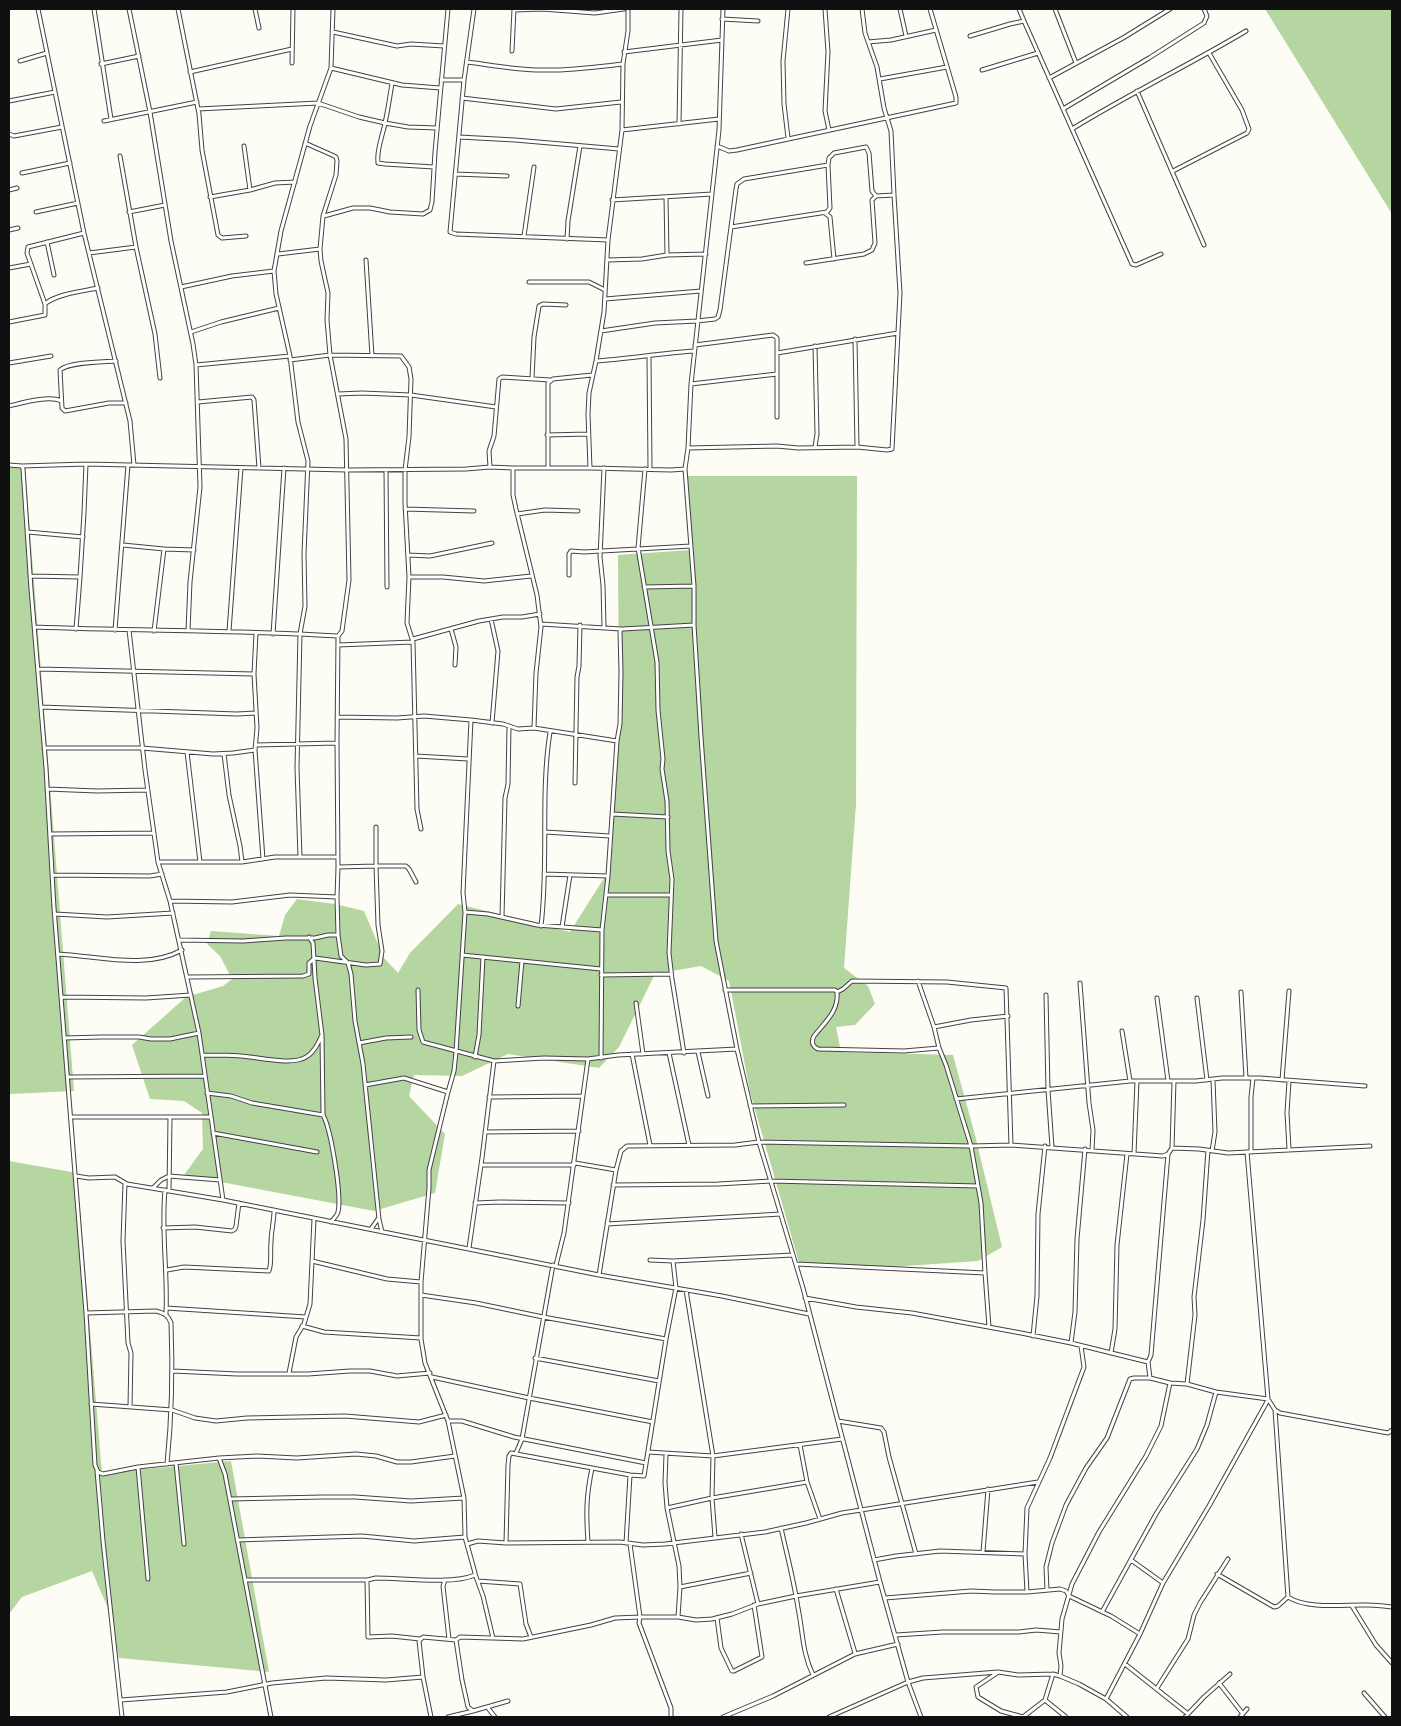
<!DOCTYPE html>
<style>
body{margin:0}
#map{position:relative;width:1401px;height:1726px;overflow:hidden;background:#fefdf5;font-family:"Crimson Pro",serif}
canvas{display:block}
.frame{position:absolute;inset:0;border:10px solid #101010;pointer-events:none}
</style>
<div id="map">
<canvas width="1401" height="1726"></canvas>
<div class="frame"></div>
</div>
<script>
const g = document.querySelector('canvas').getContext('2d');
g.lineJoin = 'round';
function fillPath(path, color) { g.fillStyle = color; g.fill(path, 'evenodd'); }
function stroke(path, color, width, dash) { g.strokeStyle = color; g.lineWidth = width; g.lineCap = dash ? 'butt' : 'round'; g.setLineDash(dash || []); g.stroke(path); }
fillPath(new Path2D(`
 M1265,9h127v205z
 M9,467h16l49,624 -65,3z
 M687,476h170l-1,328 -12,164 24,18 7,18 -20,21 -19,2 5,25 112,3 22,80 27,112 -24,14 -102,7 -76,-2 -50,-174 -21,-111 -28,-15 -46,8 -36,73 -20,21 -91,-14 -46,22 -48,-1 -5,21 36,38 -10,59 -61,18 -190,-36 19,-26 -1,-36 -18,-12 -34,-2 -18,-54 54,-48 37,-11 9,-7 -12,-23 -13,-12 4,-13 68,5 6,-21 12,-16 38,5 29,7 20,47 14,15 12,-20 48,-49 112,28 41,-65 8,-136 -1,-176 72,-5z
 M9,1161l68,12 25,300 129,-12 38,211 -150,-14 -12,-52 -15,-35 -70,26 -13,17z`), '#b5d6a1');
const street = new Path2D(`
 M38,9l46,224 46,188 4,44
 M94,9l17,110
 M129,9l21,103 21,129 22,103 3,21 4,122 -10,95 -2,49
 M178,9l21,105 3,36 16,85 4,3 24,-2
 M255,9l4,19
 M474,9l-10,71 -14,152 6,2 152,6
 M723,9l-4,121 -28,254 -3,64 -3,21 9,117v39l7,112 15,204 21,108 22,93 44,146 77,294 28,100 13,35
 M825,9l3,43 -3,59 4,19
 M900,9l6,27
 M1019,9l5,12 108,243 4,1 25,-11
 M1055,9l21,54
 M514,10l28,-1 53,4 29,-4
 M722,19l36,2
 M333,32l64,14 14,-2 33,2
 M970,36l40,-12 14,-3
 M868,42l23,-2 45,-10
 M512,51l2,-42
 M624,52l98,-12
 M20,61l27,-8
 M467,62c24,3 49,8 74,8 27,1 55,-3 82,-6
 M292,63l1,-54
 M101,64l38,-8
 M331,68l71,17 38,3
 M982,70l56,-17
 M190,72l102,-23
 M1049,78l74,-40 47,-29
 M880,79l67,-12
 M441,80h23
 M392,83c-2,13 -4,27 -7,40 -2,12 -9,27 -7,40l7,1 49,3
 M1137,91l67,154
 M462,98l94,11 65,-7
 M9,101l46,-9
 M198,109l120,-6 41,14 26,6 23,4 29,1
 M1063,109l86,-51 55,-35 3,-7 -3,-7
 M104,121l93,-19
 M679,124l2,-115
 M1072,129c57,-35 117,-64 174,-98
 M622,130l97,-11
 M9,134l5,2 48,-9
 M459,137l56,3 104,9
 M788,138l-4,-34 -1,-43 5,-52
 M305,143l27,12 4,2 1,4 -1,14 -13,41 -3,33 1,12 7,32 -1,27 3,35 16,84 3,141 -7,51 -4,5
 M244,146l6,44
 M717,146l12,5 8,-1 219,-47v-6l-26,-88
 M120,156l16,91 19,87 5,44
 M1173,171l74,-38 2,-4 -7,-19 -33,-57
 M22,173l48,-10
 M455,174l52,2
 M9,190l8,-2
 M210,197l40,-7 25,-7 20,-1
 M666,197l1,58
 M612,200l100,-6
 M36,212l42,-9
 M129,212l36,-7
 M825,213l5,4 4,42
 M324,216l29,-8h17l20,4 33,2 7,-4 2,-8 3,-50 13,-143
 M731,227l96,-15 3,-4 -2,-43
 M9,230l9,-2
 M524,236l10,-69
 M567,239l1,-18 12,-75
 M47,242l7,33
 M89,253l47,-6
 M278,254l42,-5
 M366,260l6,96
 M607,260l35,-1 25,-4 39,-1
 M806,263l58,-9 8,-4 3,-7 -3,-43 4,-4
 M9,268l22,-4
 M529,282h60l16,8
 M181,287l51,-11 42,-5
 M605,299l96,-8
 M45,304c11,-10 38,-13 53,-16
 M9,322l36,-7v-11l-18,-51 1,-6 56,-14
 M601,331l54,-8 42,-2 18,-2 3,-2 2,-7 16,-121 1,-5 7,-5 84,-14 1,-7 5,-5 32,-6 3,6 3,38 4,5 18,-1 -3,-64 -7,-23 -7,-41 -12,-34 -3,-24
 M191,332l30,-10 58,-14
 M855,339l2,108
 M695,345l78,-10 4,3v15
 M649,357l1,112
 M290,360l40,-5 71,1 8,11 2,12 -2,58 -4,33v33l4,74 -2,46 6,19 4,167 4,20
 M116,361c-14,1 -47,1 -56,9l2,38 3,3 44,-8h17
 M596,361c33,-2 65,-8 98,-10
 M9,363l42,-7
 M196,365l94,-9
 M532,378l2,-41 5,-31 4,-2 23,1
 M691,384l86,-10
 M338,394l24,-1 49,2 85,12
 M198,402l54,-5 2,3 5,68
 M9,406c13,-3 40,-11 52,-5
 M777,417v-64l121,-20
 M547,435l41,-1
 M815,447l2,-13 -2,-88
 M688,448l89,-2 21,2 59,-1 30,3 5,-1 8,-156 -6,-98
 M9,465l13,1 1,3 8,120 15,179 8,140 32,405 9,152 3,7 5,2 35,-7 81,-9 6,16 46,243
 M22,466l64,-2 261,6 119,-1 24,-2 23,1h77l81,2 14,-1
 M490,467l-1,-16 5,-15 5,-57 3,-2 48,3
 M513,468v27l3,14 21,86 4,32 -5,46 -2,55
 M548,468v-85l5,-4 39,-4
 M590,468l-2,-54 1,-21 7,-32 8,-49 4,-72 14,-110 1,-66 5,-33v-22
 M645,469l-7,79 19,114 1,48 5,49 -1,10 5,32 1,50 4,28 -3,74 3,26 12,74
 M386,470l1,117
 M405,509l69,2
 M517,514l28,-4 33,1
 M28,532l55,5
 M123,545l41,4 -10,82
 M164,549l30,1
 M408,555l22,1 62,-13
 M569,575v-21l2,-3 13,1 107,-6
 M30,576l50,1 4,-64 2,-49
 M409,577h34l41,4 47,-5
 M644,587l50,-1
 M491,619l7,32 -6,72
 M541,624l80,5
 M35,627c101,4 202,3 303,9l-1,107 1,124 -1,30 1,38 3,21 7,7 3,11 4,47 8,43 16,155 3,13
 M604,627l-1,-42 -3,-28 4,-89
 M76,629l4,-52
 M451,629l5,18 -1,18
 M115,630l13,-165
 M129,630l16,140 13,92 12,39 29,132 24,167
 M229,631l12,-163
 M256,633l-2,41 3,54 -2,22 8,109
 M273,634l11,-166
 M413,639l66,-18 24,-4h19l18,-3
 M338,645l75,-3
 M38,669l216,5
 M41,707l196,7 18,-1
 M337,717l60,1 27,-2 47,4 -8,173 2,19 -2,31 -7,109 -2,19 -6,21
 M471,720l32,4 15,5 16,-1 83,13
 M256,745l81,-2
 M44,748h98l71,6 20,-1 22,-3
 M187,752l13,110
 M224,754l5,41 11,51 2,16
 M416,756l52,3
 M575,783l2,-106 2,-11 1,-41
 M47,789l50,2 51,-1
 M612,814l56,3
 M376,827v39h30l3,3 7,13
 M545,832l65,4
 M50,834l104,-1
 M300,857l-3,-89 3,-134 5,-28 -1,-52 4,-93 -10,-39 -8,-66 -14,-62 -2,-23 7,-40 29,-105 21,-58 2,-59
 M158,862h84l33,-5h63
 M544,874l64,2
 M52,875l98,1 12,-2
 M606,895h65
 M170,901l62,1 58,-7 47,2
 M465,912l23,2 49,11 65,5
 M55,914l52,3 66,-4
 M502,917l3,-119 3,-14 1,-58
 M541,926c8,-65 -1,-130 9,-194
 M562,927l8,-52
 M309,937l4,6 2,35 7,57 1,80
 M180,940l63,1 43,-3h29l13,-3h10
 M58,954c40,2 88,16 124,-4
 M462,955l139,14
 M601,975l70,-1
 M188,977l115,-1 6,-2v-11l6,-5 51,7 14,-1 2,-13 -4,-26 -2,-59 -38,1
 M918,981l16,46 5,21
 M1080,983l9,120 4,27 -1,20
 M418,990l1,40 4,12 71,19 50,-3 44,1 30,-4 119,-6
 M725,990h110l2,2c2,19 -12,30 -23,44 -3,6 -2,10 4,13l86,2 35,-3 7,17 25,81 10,57 4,70 -189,-9
 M837,992l6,-3 9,-8 95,1 59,6 5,157
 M1241,992l5,86
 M1046,995l2,95 4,57
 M61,997l85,1 45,-3
 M1157,998l11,83
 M1197,998l10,82
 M636,1003l7,51
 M518,1006l4,-45
 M934,1027l37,-7 37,-4
 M1122,1031l8,50
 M64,1038l38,-1h37l12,2h19l29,-6
 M359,1043l27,-5 25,-1
 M698,1052l10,44
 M669,1053l20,92
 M632,1054l18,91
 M203,1055c13,0 25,0 38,1 17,1 51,10 65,1 8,-4 12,-14 16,-22
 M475,1057l4,-22 4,-78
 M601,1058l1,-128 6,-54 9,-135 3,-17 1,-52 -1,-40 1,-3h2l71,-4
 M68,1077l136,-1
 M1282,1080l7,-89
 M207,1093l24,3 21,7 71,12c8,14 19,81 15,97 -1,4 -5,7 -7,10
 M489,1097l94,-1
 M956,1099l174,-18h66l26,-3h38l105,8
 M750,1106l94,-1
 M72,1117h138
 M485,1132l94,-1
 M213,1133l104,19
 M1172,1148l2,-67
 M1289,1149l-2,-36 2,-32
 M1212,1151l3,-19 -2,-52
 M1247,1152l21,247 7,11 5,3 108,20 4,-3
 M1251,1152v-55l2,-19
 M1134,1154l3,-73
 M575,1163l41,7
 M481,1165h93
 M76,1176l13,2 26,-1 12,7 96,16 376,75 123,21 87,18
 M125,1183l-2,58 5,102 3,10 -1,54
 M613,1185l105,-1 53,-3 207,5
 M153,1188l8,-8 8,-4 51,4
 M165,1190c-4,42 3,83 1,124
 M169,1191l1,-74
 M475,1203l25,-1 69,1
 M607,1224l174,-10
 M163,1228l32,-1 37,4 3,-2 1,-3 3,-23
 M371,1229l7,-10
 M469,1248l13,-90 12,-97
 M650,1260l23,1 120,-6
 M312,1261l75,18 34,3
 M556,1265l8,-32 24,-174
 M167,1270l17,-3 85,4c3,-9 1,-19 2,-28 0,-12 3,-21 3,-33
 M985,1273l4,54
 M599,1275l17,-105 5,-19 6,-5 108,-1 24,-3 212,4 40,-1 152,11 5,-2 4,-6 27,1 29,4 142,-7
 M686,1290l27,166 -1,42 3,39
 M421,1295l55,8 67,14 123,22
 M805,1298l51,9 56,6 109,20 50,10 77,19 2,16 20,5 17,1 29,8 52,7
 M166,1308l140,9
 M86,1313l70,-2c8,2 12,4 15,12 2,50 1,92 -4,141
 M302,1326l22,6 97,6
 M1033,1336l4,-40 1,-82 7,-68
 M1071,1343l4,-31 2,-73 8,-90
 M1081,1346l3,21 -34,91 -23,50 -2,46 2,38 33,-3 6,2 3,5 42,20 29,18
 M1111,1353l4,-24 2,-84 10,-91
 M535,1358l124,23
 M1148,1362l3,-7 17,-201
 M173,1371l64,3h71l42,-3h20l27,5 33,-3
 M289,1373l7,-36 8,-13 6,-20 4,-85
 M432,1377l97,21 124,24
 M1187,1384l8,-69 -1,-18 9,-77 5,-70
 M91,1404l81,6 23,8 21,3 31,-3 98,-2 74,6 27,-7
 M1275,1410l13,187
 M448,1421h14l52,16 132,26
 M838,1421l43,7 3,4 5,25 27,97
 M800,1445l7,37 13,37
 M648,1452l65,4 129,-17
 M516,1453l6,-14 31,-174
 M666,1454l-1,29 2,25 12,58 1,21 -2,30
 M219,1458l38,-2 40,2 59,-4 20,2 21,6h14l44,-6
 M176,1463l8,81
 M138,1467l10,112
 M97,1471l6,70 19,176
 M230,1499l93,-2h32l56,4 53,-3
 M667,1508l45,-10 95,-16
 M781,1528c6,27 13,53 17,80 5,24 4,44 15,67
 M741,1534l17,70
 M237,1540l125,-4 52,5 51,-4
 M588,1542c-2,-29 -2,-45 4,-74
 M506,1543l2,-78 1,-9 2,-3 119,22 14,1 22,-137 10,-51 -3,-27
 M626,1543l4,-68
 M467,1544l11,-3 28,2 114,-1 23,3 22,-1 100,-12 41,-9 36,-10 196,-31
 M630,1544l10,73h38l18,3 16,-1 20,-5 26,-10 38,-8 84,-14
 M983,1552l5,-63
 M874,1560l22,-4 44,-5 85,3
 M1131,1560l32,23
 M475,1574l8,22 10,42 30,1 68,-14 24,-7 25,-1 -1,6 32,85v9
 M1217,1574l57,33 4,-1 10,-9c20,13 58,7 81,8 8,0 15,1 23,2
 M245,1580h122l9,-2c26,0 76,7 99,-3v-2l-10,-36 -1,-39 -16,-77 -23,-58 -4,-24v-57l8,-94v-18l19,-78 -44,-14 -39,7
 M367,1580l1,57 24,-1 28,3
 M445,1580l-2,6 6,53
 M478,1581l42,3 6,40 5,13
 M680,1587l71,-14
 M836,1589l19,64
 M1047,1590l-1,-23 6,-24 14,-38 20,-37 21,-30 23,-59 4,-1h16
 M885,1598l86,-7 24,1h32
 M1352,1606l24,39 16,18
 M1102,1612l54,-98 41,-65 10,-24 9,-33
 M717,1618l4,30 11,23h2l28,-14 -8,-52
 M896,1635l47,-3h76l17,-2 25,2
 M492,1638l-32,-1 -4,3 6,40 6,27 5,4 35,-10
 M1125,1664l63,50
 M997,1673l-21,14 2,10 23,14 22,6 22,-17 8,-26
 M1060,1676l1,-10 -2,-13 3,-34 10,-35 27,-52 47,-76 15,-30 9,-43
 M1219,1683l24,31
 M1157,1688l31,-49 6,-24 6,-12 28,-44
 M1364,1693l21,24
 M1106,1699l34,-65 23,-51 46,-77 59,-106
 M121,1700l106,-8 45,-9 54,-5 60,2 37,-3
 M1045,1700l21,17
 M488,1708l7,9
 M431,1717l-8,-40 -4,-36 4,-4 33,3
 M448,1717l25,-6
 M723,1717l50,-21 82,-42 43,-10
 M829,1717l79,-35 15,-4 75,-6 20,3 35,-1 7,2 19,8 27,15 21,18
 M1185,1717l19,-20 26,-23
 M1240,1717l7,-8`);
stroke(street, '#434343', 5);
stroke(street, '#fff', 3);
</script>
